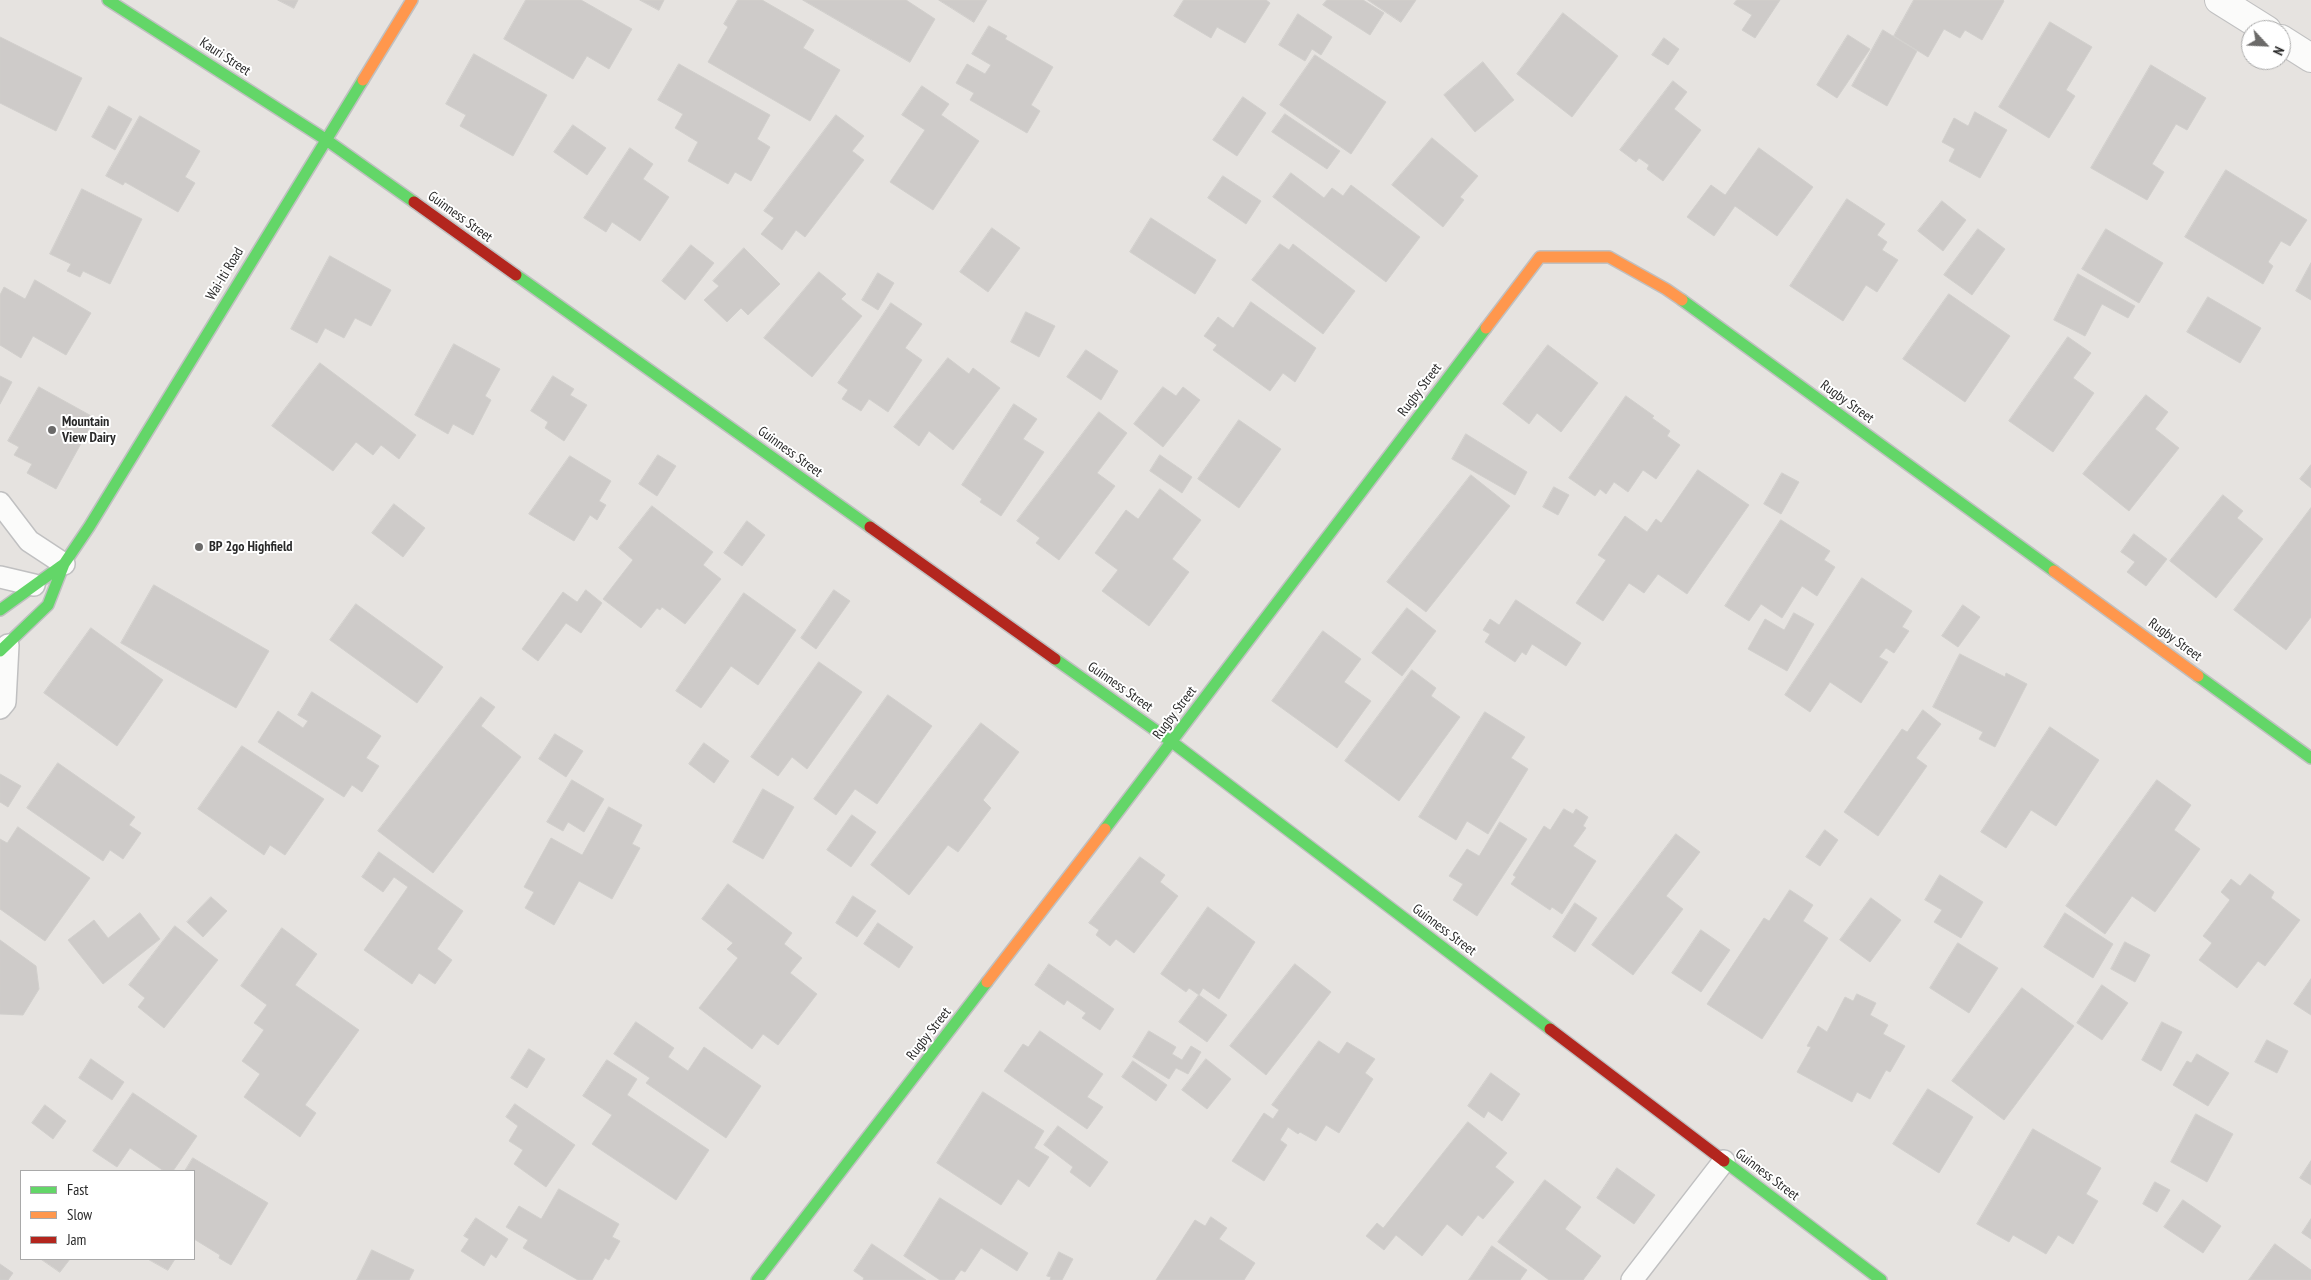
<!DOCTYPE html>
<style>
body{margin:0}
#map{position:relative;width:2311px;height:1280px;overflow:hidden;background:#e6e3e0;font-family:"PT Sans Narrow",sans-serif}
canvas{display:block}
.legend{position:absolute;left:20px;top:1170px;width:175px;height:90px;box-sizing:border-box;background:#fff;border:1px solid #a9a9a9;margin:0;padding:6px 9px;list-style:none;font-size:15px;color:#292929}
.legend li{display:flex;align-items:center;gap:10px;height:25px}
.legend b{width:25px;border:1px solid #a9a9a9}
.north{position:absolute;left:2241px;top:20px;width:50px;height:50px;box-sizing:border-box;background:#fff;border:1px solid #a9a9a9;border-radius:50%;rotate:115deg;font-size:14px;font-weight:700;line-height:20px;text-align:center;color:#292929}
.north::after{content:'';display:block;margin:auto;width:18px;height:22px;background:#6b6a69;clip-path:polygon(50% 0,100% 100%,50% 72%,0 100%)}
</style>
<div id="map">
<canvas width="2311" height="1280"></canvas>
<ul class="legend">
<li><b style="height:6px;background:#63d668"></b>Fast</li>
<li><b style="height:6px;background:#ff974d"></b>Slow</li>
<li><b style="height:6px;background:#b3261e"></b>Jam</li>
</ul>
<div class="north">N</div>
</div>
<script>
const g = document.querySelector('canvas').getContext('2d');
g.lineJoin = 'round';
function fillPath(path, color) { g.fillStyle = color; g.fill(path, 'evenodd'); }
function stroke(path, color, width, dash) { g.strokeStyle = color; g.lineWidth = width; g.lineCap = dash ? 'butt' : 'round'; g.setLineDash(dash || []); g.stroke(path); }
function label(font, color, halo, rows, align = 'center') {
  g.font = font + ' "PT Sans Narrow",sans-serif'; g.lineWidth = 4; g.setLineDash([]); g.textBaseline = 'middle'; g.strokeStyle = halo; g.fillStyle = color; for (const [text, x, y, turn = 0] of rows) {
    g.save(); g.translate(x, y); g.rotate((+turn || 0) * Math.PI / 180); g.textAlign = isNaN(turn) ? turn : align; if (halo) g.strokeText(text, 0, 0); g.fillText(text, 0, 0); g.restore();
  }
}
const building = new Path2D(`
 M278,0h20l-4,8z
 M526,0h55l51,29 -23,40 -22,-13 -14,23 -69,-40z
 M640,0h24l-5,10z
 M738,0h24l52,30 -11,18 37,22 -30,51 -102,-59 20,-35 -4,-3z
 M803,0h103l29,19 -25,43z
 M939,0h48l-13,22z
 M1184,0h82l4,3 -25,40 -28,-16 -6,11 -37,-22z
 M1327,0h36l21,13 -14,22 -47,-30z
 M1368,0h48l-15,22z
 M1737,0h43l-25,38 -13,-8 10,-15 -18,-11z
 M1914,0h89l1,1 -22,39 -17,-10 -5,8 -16,-9 -16,28 -34,-21z
 M1563,13l55,43 -46,61 -55,-43z
 M1298,14l34,23 -11,18 -9,-6 -7,12 -26,-16z
 M2050,22l42,25 -26,43 9,6 -26,42 -50,-31z
 M989,26l18,10 -2,3 48,28 -22,38 9,6 -13,22 -57,-33 4,-7 -18,-10 11,-19 18,10 6,-9 -19,-11z
 M1883,30l34,21 -30,55 -35,-20z
 M1848,35l22,14 -33,49 -20,-13z
 M0,37l82,41 -26,53 -56,-28z
 M1664,38l15,11 -11,16 -16,-10z
 M474,54l73,41 -34,61 -53,-30 6,-11 -20,-11z
 M1315,55l71,47 -35,52 -71,-49z
 M1483,62l31,38 -39,32 -31,-37z
 M679,64l91,51 -13,24 13,8 -19,34 -16,-9 -7,12 -40,-23 10,-19 -23,-14 8,-14 -25,-14z
 M2151,65l55,33 -19,32 -11,-6 -24,40 12,8 -17,28 -56,-32z
 M1673,81l14,11 -13,17 27,21 -38,51 -16,-12 2,-4 -10,-7 -3,4 -16,-12z
 M922,86l27,18 -8,11 38,26 -46,69 -43,-28 35,-52 -23,-15z
 M1243,97l23,16 -29,43 -24,-16z
 M109,106l23,13 -17,31 -23,-13z
 M1975,112l32,18 -27,48 -31,-17 6,-12 -13,-7 12,-24 14,8z
 M1285,114l55,37 -13,18 -55,-37z
 M836,115l28,21 -12,15 12,9 -59,77 -9,-7 -14,20 -21,-16 13,-16 -10,-7z
 M140,116l60,35 -15,26 10,6 -17,29 -53,-30 -2,3 -17,-9z
 M573,125l33,23 -19,27 -33,-23z
 M1432,138l46,38 -18,21 4,3 -21,27 -51,-42z
 M630,148l23,16 -10,15 26,18 -29,44 -28,-19 -6,10 -22,-14z
 M1759,148l54,39 -36,49 -42,-30 -21,30 -27,-19 24,-32 14,10z
 M2226,170l81,50 -17,26 -9,-5 -13,21 5,4 -10,18 -78,-47z
 M1291,173l33,25 8,-10 11,8 8,-11 69,52 -34,45 -113,-85z
 M1223,176l38,25 -15,23 -38,-26z
 M82,189l60,30 -32,65 -27,-13 -3,6 -13,-6 4,-7 -21,-10z
 M1847,199l38,25 -8,11 10,7 -5,8 16,10 -21,32 -11,-7 -23,36 -53,-35z
 M1942,201l24,19 -23,31 -25,-20z
 M1151,218l65,42 -21,34 -65,-42z
 M992,228l28,20 -32,44 -28,-20z
 M1978,229l27,20 -33,46 -28,-20z
 M2106,229l57,34 -24,40 -57,-34z
 M1280,244l9,6 4,-6 62,47 -32,43 -71,-54z
 M691,245l23,18 -29,37 -23,-19z
 M744,248l36,36 -32,31 -7,-7 -14,14 -23,-22 15,-14 -6,-5z
 M330,256l61,34 -20,36 -16,-8 -11,20 -19,-10 -8,15 -26,-14z
 M2311,263v37l-15,-9z
 M819,272l27,22 -5,5 21,17 -50,61 -48,-39z
 M878,273l16,10 -16,27 -16,-10z
 M2078,274l57,32 -7,12 -26,-14 -17,32 -31,-16z
 M35,280l56,33 -25,42 -33,-19 -12,22 -21,-13v-50l4,-8 21,12z
 M1949,294l61,42 -45,66 -62,-43z
 M2208,297l53,31 -21,35 -53,-31z
 M1251,302l65,46 -21,34 -12,-9 -13,18 -57,-41 4,-5 -13,-9 14,-19 15,11z
 M891,303l31,21 -17,24 17,12 -34,52 -19,-13 -8,12 -19,-12 6,-9 -10,-7z
 M1026,312l29,14 -16,31 -28,-15z
 M2068,337l23,16 -18,25 21,15 -41,59 -44,-31z
 M454,344l46,25 -15,27 6,4 -18,35 -20,-11 -5,10 -33,-19z
 M1548,345l50,38 -37,49 -24,-19 -8,11 -26,-20z
 M1086,350l32,21 -17,29 -34,-23z
 M948,358l21,16 4,-6 27,20 -47,62 -24,-19 -10,15 -25,-19z
 M320,363l96,72 -17,24 -18,-14 -8,10 -17,-13 -23,29 -61,-45z
 M0,376l12,6 -12,22z
 M553,376l21,13 -4,6 17,10 -23,36 -19,-13 3,-6 -17,-11z
 M39,387l56,31 -39,71 -29,-16 5,-9 -18,-9 5,-8 -11,-6z
 M1163,387l13,9 7,-9 17,13 -37,47 -29,-23z
 M2146,395l22,17 -13,17 24,19 -50,63 -46,-37z
 M1626,396l28,20 -2,2 18,13 -3,5 13,9 -24,34 -13,-9 -15,22 -14,-10 -8,12 -6,-5 -5,7 -26,-18z
 M1014,404l23,15 -14,20 21,13 -43,64 -21,-14 2,-3 -20,-14z
 M1099,412l28,21 -30,40 18,13 -56,74 -23,-17 4,-5 -23,-17z
 M1239,420l42,29 -42,59 -41,-29z
 M1466,434l61,38 -12,23 -63,-36z
 M658,455l18,11 -19,30 -18,-12z
 M1160,455l32,22 -10,16 -32,-22z
 M570,456l41,25 -12,20 7,4 -9,15 -7,-5 -16,26 -45,-27z
 M2311,465v23l-11,-9z
 M1698,470l51,35 -62,89 -29,-20 -14,19 -15,-10 -26,38 -27,-18 30,-43 -8,-5 27,-39 22,16 9,-13 5,4z
 M1782,473l17,9 -18,32 -17,-10z
 M1471,475l39,31 -84,106 -39,-30z
 M1554,487l15,8 -11,20 -15,-8z
 M1160,489l41,31 -29,39 17,13 -40,54 -47,-35 16,-21 -23,-17 31,-43 12,9z
 M2223,495l20,16 -6,7 26,21 -47,59 -46,-37z
 M394,504l31,24 -22,29 -31,-24z
 M652,506l61,46 -10,13 18,14 -36,45 -23,-17 -2,3 -3,-2 -16,20 -38,-29 30,-39 -14,-12z
 M2311,508v109l-25,33 -52,-40z
 M1781,520l49,31 -6,9 11,7 -18,29 -15,-10 -20,32 -21,-14 -12,17 -24,-15z
 M747,521l18,14 -23,31 -18,-13z
 M2134,534l33,25 -21,27 -19,-14 8,-10 -14,-10z
 M1862,578l50,33 -10,16 7,4 -15,22 -8,-5 -7,9 9,5 -27,41 -31,-21 -20,30 -25,-17z
 M154,585l115,66 -33,57 -115,-65z
 M586,590l16,13 -21,30 -15,-10 -28,38 -16,-12 41,-57 14,10z
 M834,590l16,11 -34,48 -15,-11z
 M744,593l52,37 -38,55 -27,-19 -30,42 -25,-17z
 M1516,600l65,43 -15,23 -34,-22 -6,11 -4,-3 -7,10 -30,-20 5,-8 -7,-4 7,-11 9,6z
 M356,604l87,63 -26,36 -87,-63z
 M1963,605l17,12 -22,30 -16,-11z
 M1407,608l29,23 -34,45 -30,-23z
 M1794,613l20,11 -27,47 -39,-22 17,-30 19,11z
 M91,628l72,52 -46,66 -73,-53z
 M1323,631l38,28 -17,23 27,19 -34,47 -65,-47z
 M1960,654l45,23 1,-4 21,11 -32,63 -16,-8 4,-7 -50,-25z
 M819,662l43,30 -55,77 -15,-12 -14,19 -27,-19z
 M1412,670l24,18 -5,8 29,21 -61,84 -54,-40z
 M312,692l69,44 -15,22 13,8 -17,26 -10,-7 -8,12 -86,-55 20,-31 25,17 5,-7 -10,-6z
 M888,695l44,31 -55,78 -22,-15 -19,26 -22,-16z
 M481,697l14,10 -14,19 40,31 -88,116 -55,-42z
 M1923,710l18,14 -25,34 11,8 -49,70 -34,-24 58,-83 5,3z
 M1485,712l40,25 -14,21 17,11 -40,65 -21,-13 -11,19 -37,-23z
 M981,723l38,29 -36,48 8,8 -33,44 -10,-7 -39,50 -38,-30z
 M2050,727l49,33 -43,66 -25,-16 -25,38 -25,-16z
 M555,734l28,17 -17,26 -27,-18z
 M704,743l25,18 -15,22 -25,-19z
 M242,746l82,53 -39,56 -15,-10 -6,10 -66,-46z
 M58,763l77,54 -6,8 12,8 -18,26 -13,-9 -7,11 -76,-53z
 M0,774l21,12 -13,21 -8,-5z
 M572,780l32,19 -20,33 -16,-10 -5,9 -16,-9z
 M2157,780l34,25 -17,25 26,19 -45,63 -23,-16 -27,38 -39,-28z
 M763,789l31,18 -31,52 -30,-17z
 M609,807l33,18 -10,19 8,4 -28,51 -33,-18 -25,44 -29,-17 9,-16 -10,-5 27,-49 31,17z
 M1564,809l9,5 3,-5 12,8 -5,9 3,2 -13,18 23,15 -34,53 -10,-7 -2,3 -39,-26 5,-7 -3,-2 31,-49 6,4z
 M852,815l24,17 -25,35 -24,-17z
 M1500,822l27,17 -50,77 -24,-16 10,-16 -14,-8 18,-27 12,7z
 M18,827l72,51 -45,63 -45,-32v-70l7,4z
 M1825,830l13,10 -18,26 -14,-9z
 M1676,834l24,18 -34,44 17,13 -50,66 -41,-30z
 M379,852l84,59 -26,38 15,11 -17,24 -16,-11 -7,11 -48,-34 44,-63 -14,-10 -11,15 -21,-15z
 M1140,857l25,18 -5,7 18,14 -44,57 -18,-14 -6,7 -14,-11 3,-5 -10,-7z
 M2250,874l24,18 -3,6 29,22 -35,46 -7,-5 -21,27 -38,-28 13,-17 -9,-7 27,-36 -9,-8 10,-13 9,7z
 M1940,875l43,27 -22,36 -27,-16 8,-12 -17,-10z
 M728,884l64,49 -8,11 18,14 -12,15 27,21 -39,51 -15,-11 -11,15 -53,-41 39,-50 -11,-9 6,-6 -31,-24z
 M1790,890l23,15 -10,16 25,17 -66,101 -55,-35 57,-86 5,3z
 M853,896l23,15 -19,26 -21,-14z
 M211,897l16,14 -24,26 -16,-15z
 M1871,898l30,22 -31,42 -30,-22z
 M1575,903l22,15 -22,34 -22,-15z
 M1208,907l47,35 -36,57 -16,-11 -4,7 -10,-7 -3,4 -25,-18z
 M140,913l20,26 -57,45 -35,-44 26,-20 14,18z
 M2065,913l48,31 -20,34 -49,-31z
 M878,923l35,24 -14,21 -35,-24z
 M175,926l43,34 -54,68 -26,-21 7,-9 -16,-13z
 M282,928l35,26 -22,31 64,45 -54,75 11,8 -16,24 -56,-40 16,-23 -18,-13 22,-31 -10,-7 13,-18 -26,-19z
 M1701,930l29,20 -29,42 -29,-19z
 M0,940l36,26 3,23 -16,26 -23,-1z
 M2125,942l25,13 -15,27 -24,-13z
 M1958,943l40,25 -29,45 -39,-25z
 M1049,964l65,45 -14,21 -18,-12 4,-5 -19,-13 -3,5 -29,-20z
 M1295,964l36,28 -65,83 -36,-29z
 M2311,979v36l-17,-11z
 M2102,985l26,18 -26,37 -25,-17z
 M2022,988l52,38 -70,94 -52,-39z
 M1857,994l19,9 -6,12 18,10 -5,9 22,12 -15,26 -4,-2 -16,29 -13,-7 -5,10 -55,-30 14,-25 -4,-1 11,-20 9,6 18,-35 8,4z
 M1199,995l28,20 -20,27 -28,-20z
 M636,1022l38,26 -6,9 20,14 16,-24 57,39 -35,52 -80,-55 4,-5 -36,-24z
 M2162,1022l20,10 -21,39 -19,-11z
 M1040,1031l63,43 -16,23 16,10 -16,22 -83,-58 19,-27 5,3z
 M1149,1031l27,16 -4,7 10,6 9,-14 10,6 -13,22 -12,-6 -7,11 -36,-22z
 M2267,1040l21,11 -11,22 -22,-11z
 M1319,1041l20,13 8,-12 28,17 -10,14 8,6 -34,54 -13,-8 -10,16 -16,-9 -2,2 -10,-7 -8,13 7,5 -23,36 -32,-20 32,-48 9,6 6,-9 -7,-5z
 M529,1049l16,10 -18,29 -16,-10z
 M2197,1054l32,19 -21,33 -35,-21 14,-24 4,2z
 M91,1059l33,23 -12,18 -33,-22z
 M1206,1059l25,20 -24,30 -25,-19z
 M607,1060l30,19 -10,16 82,55 -33,50 -84,-56 20,-29 -29,-19z
 M1133,1061l34,24 -11,16 -34,-24z
 M1491,1073l29,21 -18,27 -14,-10 -4,7 -16,-12z
 M1928,1089l45,28 -34,56 -46,-29z
 M983,1092l61,39 -10,17 15,9 -20,30 -11,-8 -17,26 -64,-42z
 M133,1093l64,43 -24,35h-9l-34,-23 -13,19 -24,-16z
 M515,1104l60,41 -29,42 -32,-23 9,-14 -14,-9 9,-15 -12,-9z
 M45,1105l21,16 -13,18 -21,-16z
 M2196,1114l37,20 -26,48 -36,-20z
 M1468,1122l39,31 -12,14 19,15 -31,37 -5,-4 -16,21 -15,-12 -25,32 -26,-21 -12,15 -18,-14 11,-13 6,5z
 M1058,1126l50,36 -18,25 -20,-15 3,-5 -29,-22z
 M2033,1129l68,39 -15,26 12,7 -25,43 -15,-9 -12,19 -33,-19 -4,7 -32,-18z
 M193,1158l75,45 -37,62 -12,-7 1,-3 -26,-16v-68h-9z
 M2311,1161v24l-11,-7z
 M1617,1168l38,27 -21,29 -37,-26z
 M1545,1180l36,27 -16,22 36,27 -18,24h-34l-51,-38z
 M2155,1182l15,8 -13,22 -14,-8z
 M559,1189l60,35 -7,13 8,4 -11,19 -4,-2 -13,22h-14l-55,-32 5,-8 -22,-13 13,-21 22,13z
 M940,1198l88,55 -11,18 -36,-23 -16,24 -4,-2 -7,10h-14l-36,-24z
 M2183,1200l38,26 -18,27 -39,-26z
 M1211,1217l16,11 -8,11 36,24 -11,17h-88l39,-60 10,6z
 M476,1218l32,21 -12,19 -5,-4 -7,12 -23,-15 8,-12 -5,-3z
 M2311,1219v20l-9,-6z
 M872,1244l54,36h-63l1,-2 -10,-7z
 M2275,1244l36,26v10h-62z
 M1492,1246l35,24 -7,10h-51z
 M372,1250l42,20 -5,10h-52z
 M1059,1252l14,7 -11,21h-12l1,-3 -4,-1z
 M41,1259h29l-10,13z
 M148,1259h27l-7,11z
 M0,1264l13,9 -5,7h-8z`);
fillPath(building, '#cecbc9');
stroke(building, '#d1cfcc', 1);
const lane = new Path2D(`
 M0,503l29,38 35,23
 M0,577l34,8
 M0,708l5,-6 3,-57
 M1632,1280l92,-119`);
const street = new Path2D(`
 M2219,0l48,30
 M2281,39l30,19`);
const fast = new Path2D(`
 M108,0l217,139 89,63
 M516,275l354,252
 M1682,300l372,271
 M0,610l64,-46
 M0,651l48,-46 16,-41 25,-37 274,-447
 M1055,659l117,83 378,287
 M2198,676l113,82
 M1105,829l381,-501
 M1724,1161l157,119
 M757,1280l230,-298`);
const slow = new Path2D(`
 M363,80l49,-80
 M1486,328l54,-71h69l57,32 16,11
 M2054,571l144,105
 M987,982l118,-153`);
const jam = new Path2D(`
 M414,202l102,73
 M870,527l185,132
 M1550,1029l174,132`);
stroke(lane, '#c0c0c1', 24);
stroke(street, '#c0c0c1', 30);
stroke(fast, '#c0c0c1', 14);
stroke(slow, '#c0c0c1', 14);
stroke(jam, '#c0c0c1', 14);
stroke(lane, '#fbfbfa', 21);
stroke(street, '#fbfbfa', 28);
stroke(fast, '#63d668', 11);
stroke(slow, '#ff974d', 11);
stroke(jam, '#b3261e', 11);
for (const [x, y, r, color] of [
 [52,430,5,"#6b6a69"],
 [199,547,5,"#6b6a69"]
]) { const dot = new Path2D(); dot.arc(x, y, r, 0, 2 * Math.PI); g.fillStyle = color; g.fill(dot); stroke(dot, '#fff', 2); }
label('14px', '#292929', '#fff', [
 ["Kauri Street",225,57,33],
 ["Guinness Street",460,217,36],
 ["Wai-Iti Road",225,274,-59],
 ["Rugby Street",1420,390,-53],
 ["Rugby Street",1847,402,36],
 ["Guinness Street",790,452,36],
 ["Rugby Street",2175,640,36],
 ["Guinness Street",1120,687,35],
 ["Rugby Street",1175,713,-53],
 ["Guinness Street",1444,930,37],
 ["Rugby Street",929,1034,-52],
 ["Guinness Street",1767,1175,37]
]);
label('bold 14px', '#292929', '#fff', [
 ["Mountain",62,422],
 ["View Dairy",62,438],
 ["BP 2go Highfield",209,547]
], 'left');
</script>
